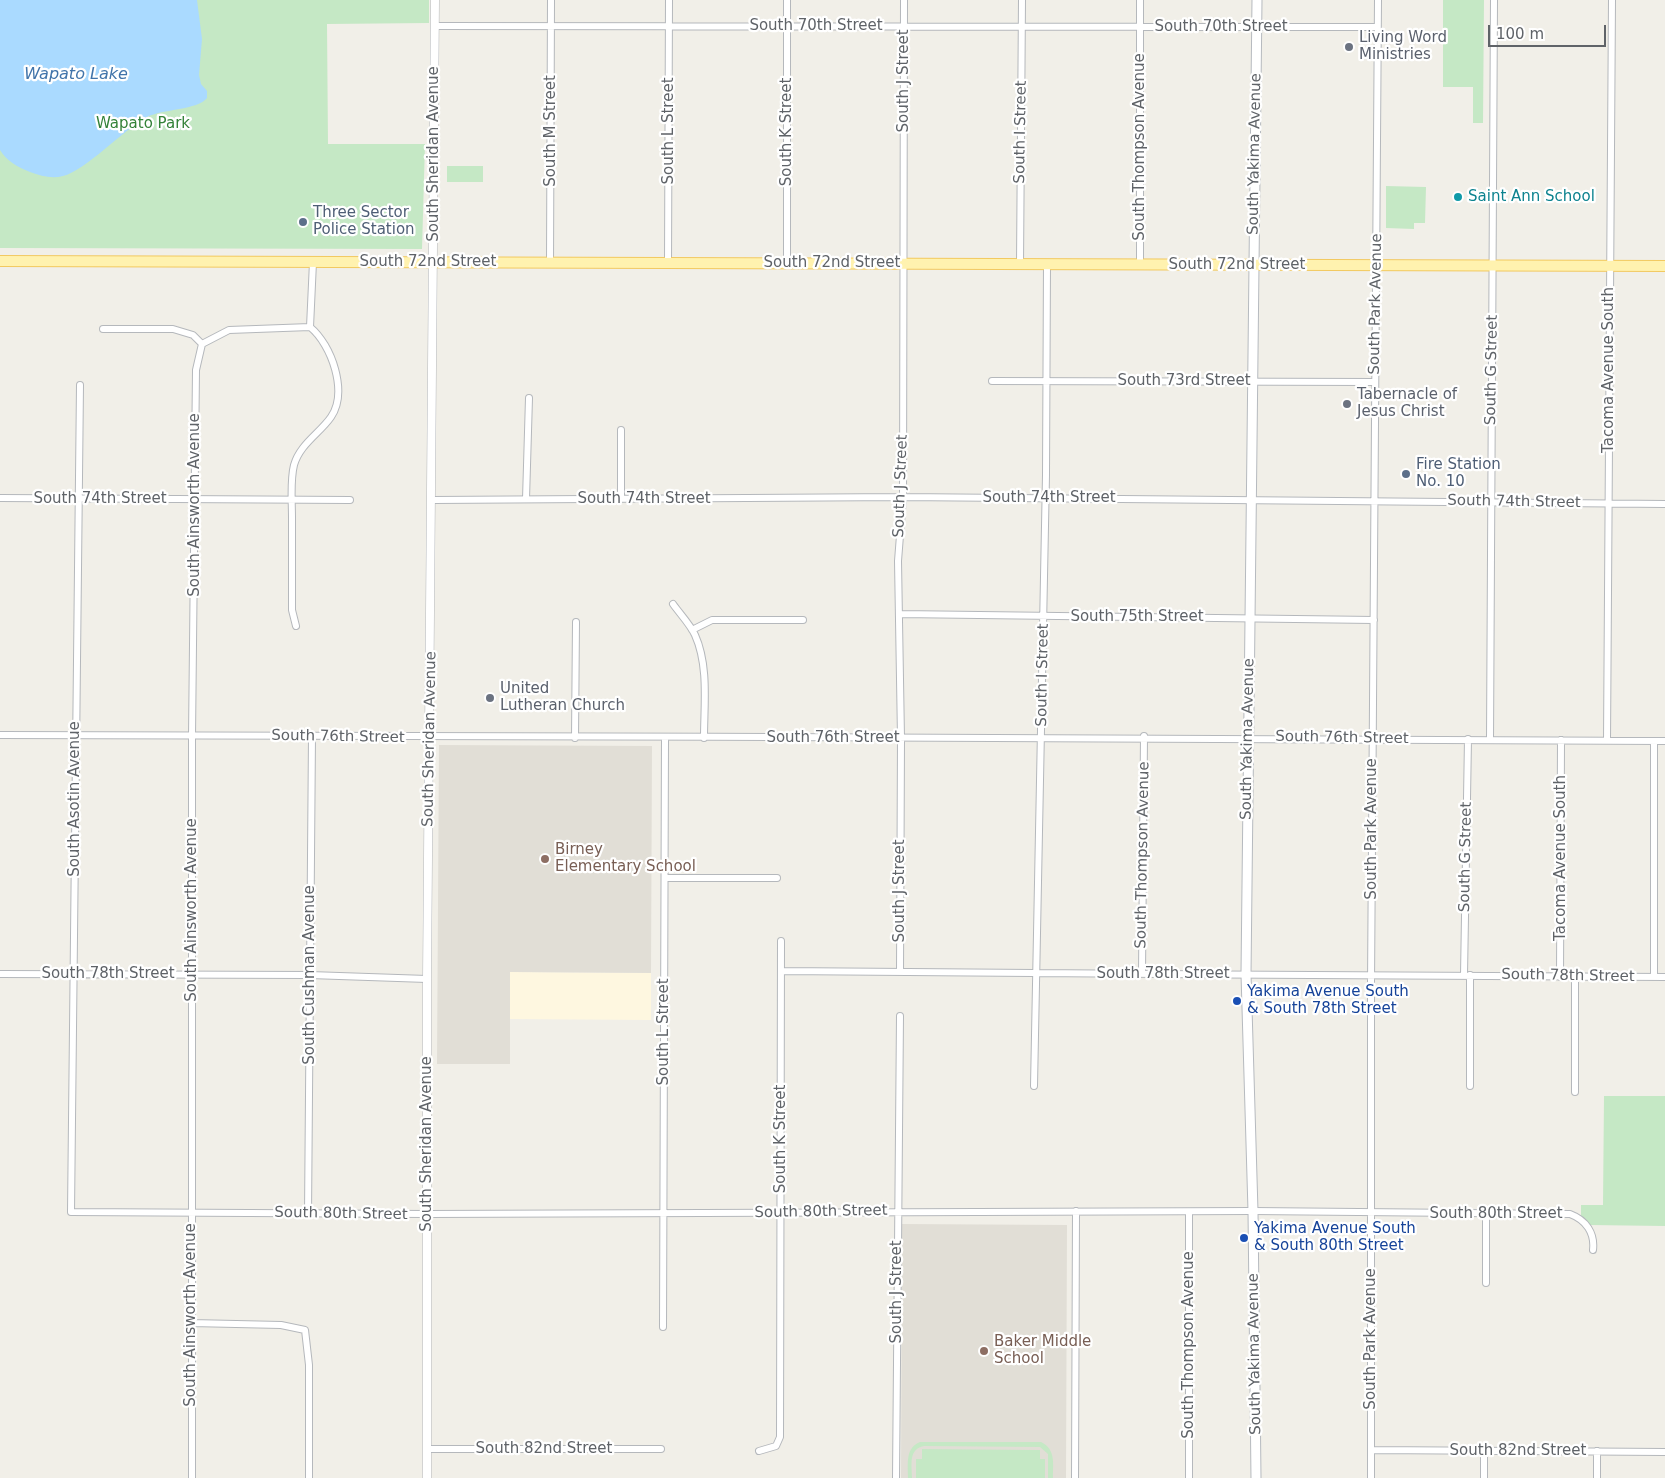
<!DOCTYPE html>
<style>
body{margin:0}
#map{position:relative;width:1665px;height:1478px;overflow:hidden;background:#f1efe8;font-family:"DejaVu Sans",sans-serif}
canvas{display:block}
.scale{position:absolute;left:1488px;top:25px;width:118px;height:22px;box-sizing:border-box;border:2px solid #5f6368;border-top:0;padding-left:6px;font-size:15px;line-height:18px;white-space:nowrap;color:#5f6368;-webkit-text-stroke:4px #fff;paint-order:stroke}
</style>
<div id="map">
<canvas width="1665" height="1478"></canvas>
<div class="scale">100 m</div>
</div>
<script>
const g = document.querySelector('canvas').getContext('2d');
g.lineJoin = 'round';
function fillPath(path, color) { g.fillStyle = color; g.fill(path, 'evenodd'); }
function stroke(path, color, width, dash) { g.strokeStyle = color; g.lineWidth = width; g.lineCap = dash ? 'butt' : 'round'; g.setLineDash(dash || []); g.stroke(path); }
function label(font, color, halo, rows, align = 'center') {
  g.font = font + ' "DejaVu Sans",sans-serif'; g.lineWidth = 4.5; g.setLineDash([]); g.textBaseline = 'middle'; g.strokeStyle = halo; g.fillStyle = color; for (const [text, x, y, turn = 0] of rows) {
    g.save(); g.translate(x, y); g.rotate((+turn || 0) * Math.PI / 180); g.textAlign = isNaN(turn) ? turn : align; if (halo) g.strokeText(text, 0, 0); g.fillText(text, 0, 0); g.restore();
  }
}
fillPath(new Path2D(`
 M510,972l141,1v47l-141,-1z`), '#fef7e0');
fillPath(new Path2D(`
 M439,745l213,1 -1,227 -141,-1v92h-73z
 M902,1224l165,1 -1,253h-165z`), '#e1ded6');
fillPath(new Path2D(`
 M0,0h429v23l-102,1 1,120h97l-3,105 -422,-1z
 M1443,0h41l-1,123h-10v-36h-30z
 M447,166h36v16h-36z
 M1386,186l40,1 -1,36h-11v6l-28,-1z
 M1604,1096h61v130l-76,-1 -8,-9v-11h22z
 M920,1442h121c15,7 12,22 12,36h-5v-24l-8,-7 -116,-1c-16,3 -12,19 -12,32h-4c0,-14 -3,-30 12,-36z
 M922,1449l118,1v9h5v19h-129v-19h6z`), '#c5e8c5');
fillPath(new Path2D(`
 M0,0h197l5,39 -3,36 2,9 6,7v7c-9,12 -45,11 -60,19 -24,13 -62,54 -84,59 -11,3 -22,0 -33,-4 -13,-5 -23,-11 -30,-22z`), '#aadaff');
const minor = new Path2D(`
 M1140,0v265
 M435,26l942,1
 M550,263l1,-263
 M668,263l1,-263
 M787,263v-263
 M1020,264l2,-264
 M310,327l3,-65
 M103,329h70l20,6 9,9
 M202,344l27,-14 81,-3
 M992,381l383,1
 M80,385l-9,827 356,2 826,-3 317,3c16,6 25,19 23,36
 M621,430v69
 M0,498l350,2
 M526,499l3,-101
 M433,500l470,-3 762,7
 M673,604c7,10 17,20 22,31 14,31 9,70 9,103
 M900,614l474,6
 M296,626l-4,-16c0,-31 0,-61 0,-92 0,-17 -2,-37 2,-53 6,-21 26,-32 37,-48 17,-25 1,-72 -21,-90
 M692,630l20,-10h91
 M0,735c555,4 1110,-1 1665,6
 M575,738l1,-116
 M1490,739l4,-739
 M1607,740l5,-740
 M1654,741v236
 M665,878h112
 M781,971c295,4 589,3 884,6
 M900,972l1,-234 -3,-177 5,-64 1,-497
 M0,974l310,1 117,4
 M1142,974l2,-238
 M1464,975l4,-236
 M1560,977l1,-237
 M1575,977v115
 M1034,1086l12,-611 1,-211
 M1470,1086v-111
 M1189,1213v265
 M308,1214l4,-478
 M1486,1283v-69
 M191,1323l90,2 24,5 4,35v113
 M663,1327l2,-589
 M427,1449h234
 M1371,1450l294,2
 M759,1451l17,-5 4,-9 1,-496
 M192,1478v-742l4,-366 6,-26
 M896,1478l4,-462
 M1075,1478l1,-267
 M1371,1478v-495l7,-983
 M1484,1478v-27
 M1597,1478v-27`);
const tertiary = new Path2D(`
 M427,1478v-499l8,-979`);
const secondary = new Path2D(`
 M1256,1478l-3,-267 -7,-237 11,-974`);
const primary = new Path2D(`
 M0,261l1665,5`);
stroke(minor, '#b5b8bc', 8);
stroke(tertiary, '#b5b8bc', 9);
stroke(secondary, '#b6babf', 11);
stroke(primary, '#f2c960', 12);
stroke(minor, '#fff', 6);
stroke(tertiary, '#fff', 8);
stroke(secondary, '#fff', 9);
stroke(primary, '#fff2af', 10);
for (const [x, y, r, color] of [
 [1349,47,5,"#6b7280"],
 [1458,197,5,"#0f9aa8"],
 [303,222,5,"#5c6f8a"],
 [1347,404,5,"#6b7280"],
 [1406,474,5,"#5c6f8a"],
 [490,698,5,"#6b7280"],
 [545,859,5,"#8d6e63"],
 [1237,1001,5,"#1a4fb4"],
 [1244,1238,5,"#1a4fb4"],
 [984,1351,5,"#8d6e63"]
]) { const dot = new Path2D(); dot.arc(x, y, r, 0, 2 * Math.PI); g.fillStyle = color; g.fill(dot); stroke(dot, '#fff', 2); }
label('15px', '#5f6368', '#fff', [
 ["South 70th Street",816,26],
 ["South 70th Street",1221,27],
 ["South J Street",904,81,-90],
 ["South M Street",551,131,-90],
 ["South L Street",669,131,-90],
 ["South K Street",787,132,-90],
 ["South I Street",1021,132,-89],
 ["South Thompson Avenue",1140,147,-90],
 ["South Sheridan Avenue",434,154,-90],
 ["South Yakima Avenue",1255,154,-89],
 ["South 72nd Street",428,262],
 ["South 72nd Street",832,263],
 ["South 72nd Street",1237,265],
 ["South Park Avenue",1376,304,-89],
 ["South G Street",1492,370,-89],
 ["Tacoma Avenue South",1609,370,-90],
 ["South 73rd Street",1184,381],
 ["South J Street",901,486,-88],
 ["South 74th Street",1049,498],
 ["South 74th Street",100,499],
 ["South 74th Street",644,499],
 ["South 74th Street",1514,502,1],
 ["South Ainsworth Avenue",195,505,-90],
 ["South 75th Street",1137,617],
 ["South I Street",1043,675,-89],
 ["South 76th Street",338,737,1],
 ["South 76th Street",833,738],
 ["South 76th Street",1342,738,1],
 ["South Sheridan Avenue",430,739,-89],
 ["South Yakima Avenue",1248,739,-89],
 ["South Asotin Avenue",75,799,-90],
 ["South Park Avenue",1372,829,-90],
 ["South Thompson Avenue",1143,855,-89],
 ["South G Street",1466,857,-89],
 ["Tacoma Avenue South",1561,858,-90],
 ["South J Street",900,891,-90],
 ["South Ainsworth Avenue",192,910,-90],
 ["South 78th Street",108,974],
 ["South 78th Street",1163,974],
 ["South Cushman Avenue",310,975,-90],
 ["South 78th Street",1568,976,1],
 ["South L Street",664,1032,-90],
 ["South K Street",781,1139,-90],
 ["South Sheridan Avenue",427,1144,-90],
 ["South 80th Street",821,1212,-1],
 ["South 80th Street",341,1214,1],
 ["South 80th Street",1496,1214],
 ["South J Street",897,1292,-90],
 ["South Ainsworth Avenue",191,1315,-90],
 ["South Park Avenue",1371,1339,-90],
 ["South Thompson Avenue",1189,1345,-90],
 ["South Yakima Avenue",1255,1354,-91],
 ["South 82nd Street",544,1449],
 ["South 82nd Street",1518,1451]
]);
label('15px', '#5b616d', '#fff', [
 ["Living Word",1359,38],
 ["Ministries",1359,55],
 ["Tabernacle of",1357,395],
 ["Jesus Christ",1357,412],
 ["United",500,689],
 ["Lutheran Church",500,706]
], 'left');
label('15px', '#348238', '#fff', [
 ["Wapato Park",143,124]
]);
label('15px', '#0d838f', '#fff', [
 ["Saint Ann School",1468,197]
], 'left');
label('15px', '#4e5e75', '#fff', [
 ["Three Sector",313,213],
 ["Police Station",313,230],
 ["Fire Station",1416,465],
 ["No. 10",1416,482]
], 'left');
label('15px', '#785e54', '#fff', [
 ["Birney",555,850],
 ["Elementary School",555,867],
 ["Baker Middle",994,1342],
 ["School",994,1359]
], 'left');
label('15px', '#164399', '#fff', [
 ["Yakima Avenue South",1247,992],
 ["& South 78th Street",1247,1009],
 ["Yakima Avenue South",1254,1229],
 ["& South 80th Street",1254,1246]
], 'left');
label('italic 16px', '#4174aa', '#fff', [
 ["Wapato Lake",76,75]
]);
</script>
